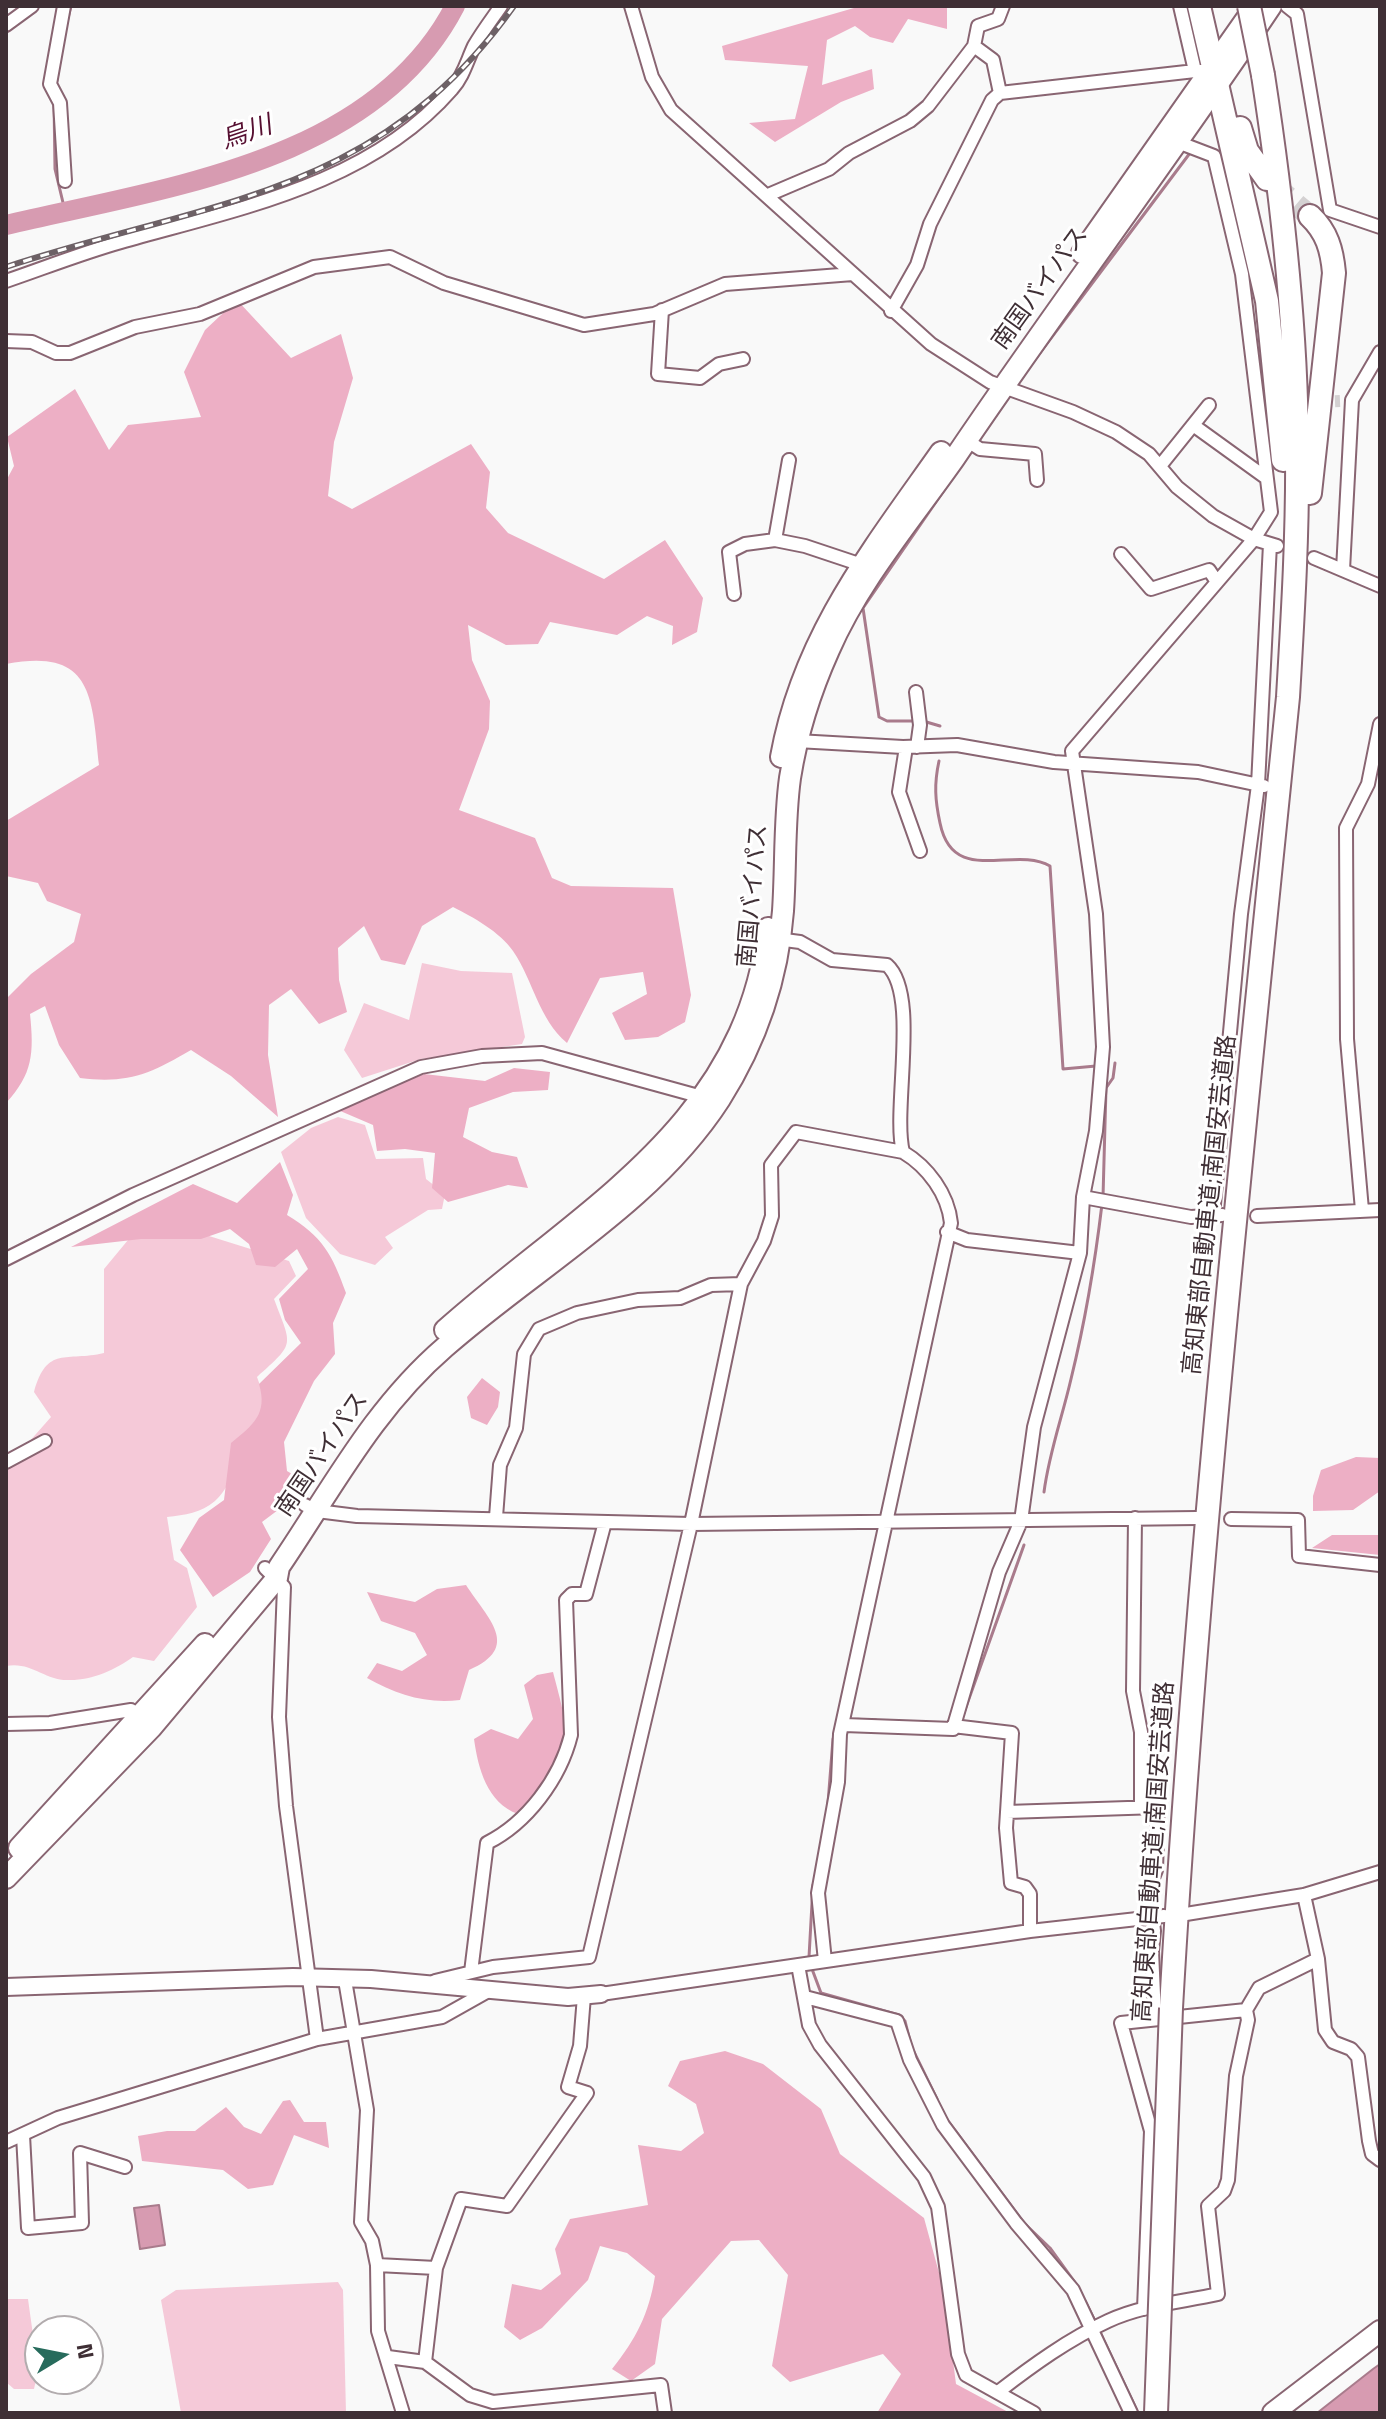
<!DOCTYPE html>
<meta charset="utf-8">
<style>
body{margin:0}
#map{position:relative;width:1386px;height:2419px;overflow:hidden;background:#f9f9f9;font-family:"Titillium Web",sans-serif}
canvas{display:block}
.frame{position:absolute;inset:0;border:8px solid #3f2f35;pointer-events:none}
.north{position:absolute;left:24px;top:2315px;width:80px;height:80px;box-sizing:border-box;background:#fff;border:2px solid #b2acae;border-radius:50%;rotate:80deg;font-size:22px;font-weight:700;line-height:32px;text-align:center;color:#3f2f35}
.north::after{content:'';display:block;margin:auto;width:28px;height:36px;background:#276b5c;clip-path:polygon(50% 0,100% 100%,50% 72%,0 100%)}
</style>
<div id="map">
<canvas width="1386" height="2419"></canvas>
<div class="frame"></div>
<div class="north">N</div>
</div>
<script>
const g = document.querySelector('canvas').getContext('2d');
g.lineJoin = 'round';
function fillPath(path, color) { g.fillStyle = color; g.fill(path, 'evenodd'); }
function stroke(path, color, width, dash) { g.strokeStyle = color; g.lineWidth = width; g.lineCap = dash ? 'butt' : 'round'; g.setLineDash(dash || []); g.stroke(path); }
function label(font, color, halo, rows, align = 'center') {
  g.font = font + ' "Titillium Web","Noto Sans JP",sans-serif'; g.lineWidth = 6; g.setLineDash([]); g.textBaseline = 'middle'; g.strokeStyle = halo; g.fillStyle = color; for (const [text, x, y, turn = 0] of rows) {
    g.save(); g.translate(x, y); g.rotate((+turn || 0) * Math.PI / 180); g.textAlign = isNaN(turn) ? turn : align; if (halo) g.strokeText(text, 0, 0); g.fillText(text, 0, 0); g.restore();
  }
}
fillPath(new Path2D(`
 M422,963l39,8 51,2 13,64 -3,7 -101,15 -59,19 -18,-28 20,-47 45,17z
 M338,1117l27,8 11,34 47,-1 3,21 19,15 -3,15 -14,1 -43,27 8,11 -18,17 -35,-11 -34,-36 -25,-66 30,-24z
 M177,1226l112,35 7,15 -22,23c18,48 22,43 -17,78l10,28c-8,20 -37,85 -52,96 -14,12 -30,14 -48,16l7,43 13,8 10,39 -43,54 -21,-4c-18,13 -42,24 -66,23 -22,0 -37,-19 -61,-14v-198l45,-51 -17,-25c13,-47 32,-30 70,-39v-84l29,-35z
 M338,2282l5,8 3,123h-165l-20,-113 15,-10z
 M6,2299h22l10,72 -4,18h-20l-8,-7z`), '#f5c9d8');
fillPath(new Path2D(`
 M887,6l60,1v22l-39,-10 -15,24 -23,-6 -15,-11 -28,14 -5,45 50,-16 2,20 -33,13 -66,40 -26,-19 46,-4 13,-53 -83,-6 -3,-14 132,-38z
 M237,300l54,58 50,-24 12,44 -19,64 -6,54 24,13 119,-65 19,28 -4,36 22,25 96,46 61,-39 38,58 -6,34 -25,13 1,-19 -26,-10 -30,19 -67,-13 -12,22 -32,1 -38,-20 4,35 18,41 -1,28 -30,81 76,28 17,40 19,8 102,2 18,107 -6,27 -27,15 -33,3 -13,-27 35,-19 -4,-22 -43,6 -33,65c-29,-25 -33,-61 -54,-92 -13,-19 -40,-34 -60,-44l-31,19 -17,39 -24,-5 -17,-34 -26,22 1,32 8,32 -28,12 -28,-35 -22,16 -1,50 10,62 -47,-41 -40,-26c-41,24 -63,34 -111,28l-21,-33 -14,-39 -15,8c4,39 3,60 -24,89v-104l25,-25 43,-32 7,-28 -34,-13 -9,-18 -32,-7v-55l93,-56c-7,-68 -6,-118 -93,-101v-183l8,-15 -7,-29 68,-48 34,61 19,-25 73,-8 -17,-45 21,-42z
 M514,1068l36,4 -2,18 -35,2 -44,16 -6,29 29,15 25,5 11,31 -20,-3 -60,17 -16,-14 3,-35 -30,-4 -28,2 -4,-26 -35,-15 86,-36 61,7z
 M280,1162l13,33 -6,20c36,22 45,39 59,78l-13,30 2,31 -21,27 -30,61 3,29 15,9 -16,24 -24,18 9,17 -21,33 -37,25 -33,-47 19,-32 25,-18 7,-57c22,-18 37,-29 28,-59l42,-41 -16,-23 -6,-21 29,-30 -11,-20 -22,18 -19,-2 -7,-21 -19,-15 -29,10h-60l-70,8 122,-63 44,19z
 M482,1378l18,14 -2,15 -11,18 -16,-7 -4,-21z
 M1356,1457l24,1v33l-27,19 -40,1v-15l8,-26z
 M1332,1535h48v20l-68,-7z
 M466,1585c22,34 56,62 3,85l-9,30c-34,4 -63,-5 -93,-22l10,-15 25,8 25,-16 -12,-22 -34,-12 -14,-29 48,10 22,-13z
 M553,1672c13,51 20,60 -9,107 -9,14 -14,24 -26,35 -31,-11 -40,-46 -44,-75l17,-10 27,10 15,-20 -9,-34 13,-10z
 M725,2051l38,13 58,45 19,45 84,64 20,73 12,93 54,29h-133l24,-39 -18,-20 -93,28 -18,-16 16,-91 -29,-35 -28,1 -69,78 -7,45 -24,17 -19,-12c24,-30 37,-55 43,-93l-28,-23 -27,-7 -12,34 -46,48 -22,12 -16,-13 8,-43 29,6 20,-16 -6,-25 15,-30 78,-14 -10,-60 43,6 23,-18 -8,-29 -28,-18 12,-25z
 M290,2100l14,22h22l3,26 -35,-13 -21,50 -25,4 -25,-19 -81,-9 -4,-25 29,-5h28l31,-24 18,20 17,7 22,-33z`), '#edafc5');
const water = new Path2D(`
 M159,2205l6,40 -25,4 -6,-41z
 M1380,2364v49h-63l56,-44z`);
fillPath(water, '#d79bb1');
stroke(water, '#a97b8c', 2);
stroke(new Path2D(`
 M67,22l4,-16
 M56,85l4,-24
 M54,100l1,69 10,42
 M1024,374l166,-221
 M916,721h-29l-8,-4 -16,-109 84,-122
 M923,721l17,5
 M939,761c-5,23 -4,39 1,62 13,64 74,22 110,43l13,203 33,-3
 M1103,1197l3,-109 7,-10 2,-15
 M1044,1492c5,-39 18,-74 27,-113 14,-57 24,-116 31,-175
 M848,1719l28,1
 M961,1721l63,-176
 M828,1803l5,-64 5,-15
 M809,1957l4,-72
 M812,1969l9,24 78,22 6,6 6,24
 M914,2052l23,47
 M945,2117l79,106 26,25 26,36
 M1085,2301l11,22
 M1099,2330l39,83`), '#a97b8c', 3);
stroke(new Path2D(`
 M6,225c156,-37 368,-62 449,-219`), '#d79bb1', 20);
stroke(new Path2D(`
 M1317,402l23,-1`), '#d4d1d2', 12, [12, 6]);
stroke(new Path2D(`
 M1271,183l39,33`), '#d4d1d2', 22, [22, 11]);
const minor = new Path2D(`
 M64,6l-14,78 10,19 5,78
 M631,6l21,71 19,33 260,234 59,38 83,30 43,20 33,22 28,33 36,29 41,23 23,7
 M1180,6l15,65h7
 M1287,6l10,8 33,196 50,17
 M6,25l26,-19
 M974,46l19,14 7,33 195,-22
 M768,195l61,-26 20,-16 61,-32 18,-15 46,-60 4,-20 20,-7 5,-13
 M6,281c38,-13 76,-28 115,-39 115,-33 248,-57 331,-153 11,-12 15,-28 22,-43 8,-14 18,-27 27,-40
 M662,310l-4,64 42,4 19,-14 24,-5
 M891,311l26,-46 13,-41 62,-124 8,-7
 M6,341l26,1 24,11h14l65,-26 65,-13 114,-47 76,-10 54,26 140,42 70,-11 71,-30 128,-10
 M1193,425l72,52
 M966,440l14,9 55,5 2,26
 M789,460l-14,80 30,6 57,19
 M1160,466l49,-61
 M1121,554l30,35 58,-19 8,12
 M1314,558l66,28
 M1343,570l9,-170 28,-48
 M734,594l-5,-42 16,-8 30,-4
 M916,692l4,33 -3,22
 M797,741l106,6 54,-2 97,17 144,10 66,14
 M906,747l-7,45 21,59
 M777,939l23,3 32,18 55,5c33,29 5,145 16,187
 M1083,1197l108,20 31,-2
 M1362,1210l-15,-171 -1,-211 22,-44 12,-60
 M1213,1215l28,-301 17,-129 12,-241
 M1257,1216l123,-6
 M947,1232l20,8 113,13
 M6,1259l127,-64 288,-128 61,-11 60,-3 160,44
 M6,1462l39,-21
 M305,1505l12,6 40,5 334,8 506,-6
 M496,1517l4,-52 16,-37 8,-74 15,-25 38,-16 61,-13 42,-2 31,-13 30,-1
 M1135,1518l-2,173 8,41v74
 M1231,1519l67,1 1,36 81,9
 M265,1568l19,19 -5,130 7,89 31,233
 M6,1724l44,-1 81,-13 13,9
 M844,1725l109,4 46,-157 22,-51 13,-94 46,-174 3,-56 13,-66 7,-84 -7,-133 -24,-163 182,-212 17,-27 -29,-238 -28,-118 -34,-13
 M953,1726l59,7 -6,95 5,55 14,4 5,7v37
 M1007,1812l151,-5 -2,63 -7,18 5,43 -2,20 3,66
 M1304,1895l14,64 7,71 8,12 18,7 7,8 11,84 3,13 8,6
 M1186,1914l118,-19 76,-23
 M798,1965l11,60 11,20 104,132 14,30 20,147 8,21 68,38
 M471,1972l16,-129c40,-20 73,-64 84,-108l-5,-135 6,-6h14l19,-72
 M345,1980l22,130 -6,112 11,19 5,24 1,66 25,82
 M435,1981l58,-14 96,-10 102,-433 50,-240 23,-43 8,-25 -1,-51 25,-33 107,20c25,15 45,42 48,71l-111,511 -2,48 -20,111 7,68
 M601,1994l429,-63 134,-15
 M805,1997l92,24 13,39 33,65 73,98 57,67 58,123
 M23,2135l5,93 54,-5 -2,-70 45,14
 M6,2142l52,-24 259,-79 125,-22 48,-27
 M377,2265l59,3 25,-69 46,7 80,-113 -19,-6 12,-41 4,-50
 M1144,2309l7,-178 -30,-108 125,-13
 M388,2357l37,5 45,33 23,7 168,-17 4,28
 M425,2362l11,-94
 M998,2392c35,-27 71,-53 110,-71 34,-16 74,-19 110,-27l-10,-88 16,-15 4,-11 8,-104 12,-56 -2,-10 13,-22 59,-29`);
const tertiary = new Path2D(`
 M6,1987l287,-10 78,2 197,18 33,-3`);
const primary = new Path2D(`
 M1273,2413l107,-82`);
const trunk = new Path2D(`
 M1082,253l170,-242
 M781,757c22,-121 91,-207 160,-305
 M445,1330c134,-120 300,-202 323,-402
 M19,1848l186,-204
 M6,1878l145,-150 126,-150 2,-11c53,-78 94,-158 166,-220 91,-80 208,-144 275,-248 36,-57 58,-122 63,-188 3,-44 1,-90 7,-133 7,-44 21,-88 39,-128 30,-69 82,-130 125,-191 103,-153 215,-300 317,-453`);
const motorway = new Path2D(`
 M1199,6l68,295 16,159
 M1240,128l7,23 20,28
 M1310,493l24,-220c-2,-23 -7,-41 -24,-57
 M1171,2008c25,-438 73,-875 117,-1311 5,-84 10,-167 9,-251 -1,-124 -15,-248 -34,-371`);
stroke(minor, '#896572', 16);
stroke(tertiary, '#896572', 20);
stroke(primary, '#896572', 24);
stroke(trunk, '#896572', 24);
stroke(motorway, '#896572', 26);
stroke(minor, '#fff', 12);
stroke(tertiary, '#fff', 16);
stroke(primary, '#fff', 20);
stroke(trunk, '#fff', 20);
stroke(motorway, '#fff', 22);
const rail = new Path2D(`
 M6,267c204,-67 372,-70 508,-261`);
stroke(rail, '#6d6166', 6);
stroke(rail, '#fff', 3, [9]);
const motorwayBridge = new Path2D(`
 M1249,6l14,69
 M1156,2413l15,-405`);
stroke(motorwayBridge, '#896572', 26, []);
stroke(motorwayBridge, '#fff', 22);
label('24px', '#3f2f35', '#fff', [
 ["南国バイパス",1041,289,-54],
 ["南国バイパス",754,896,-85],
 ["高知東部自動車道;南国安芸道路",1211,1205,-84],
 ["南国バイパス",323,1455,-56],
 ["高知東部自動車道;南国安芸道路",1155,1852,-86]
]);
label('italic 26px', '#560f31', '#fff', [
 ["烏川",247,134,-19]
]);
</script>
